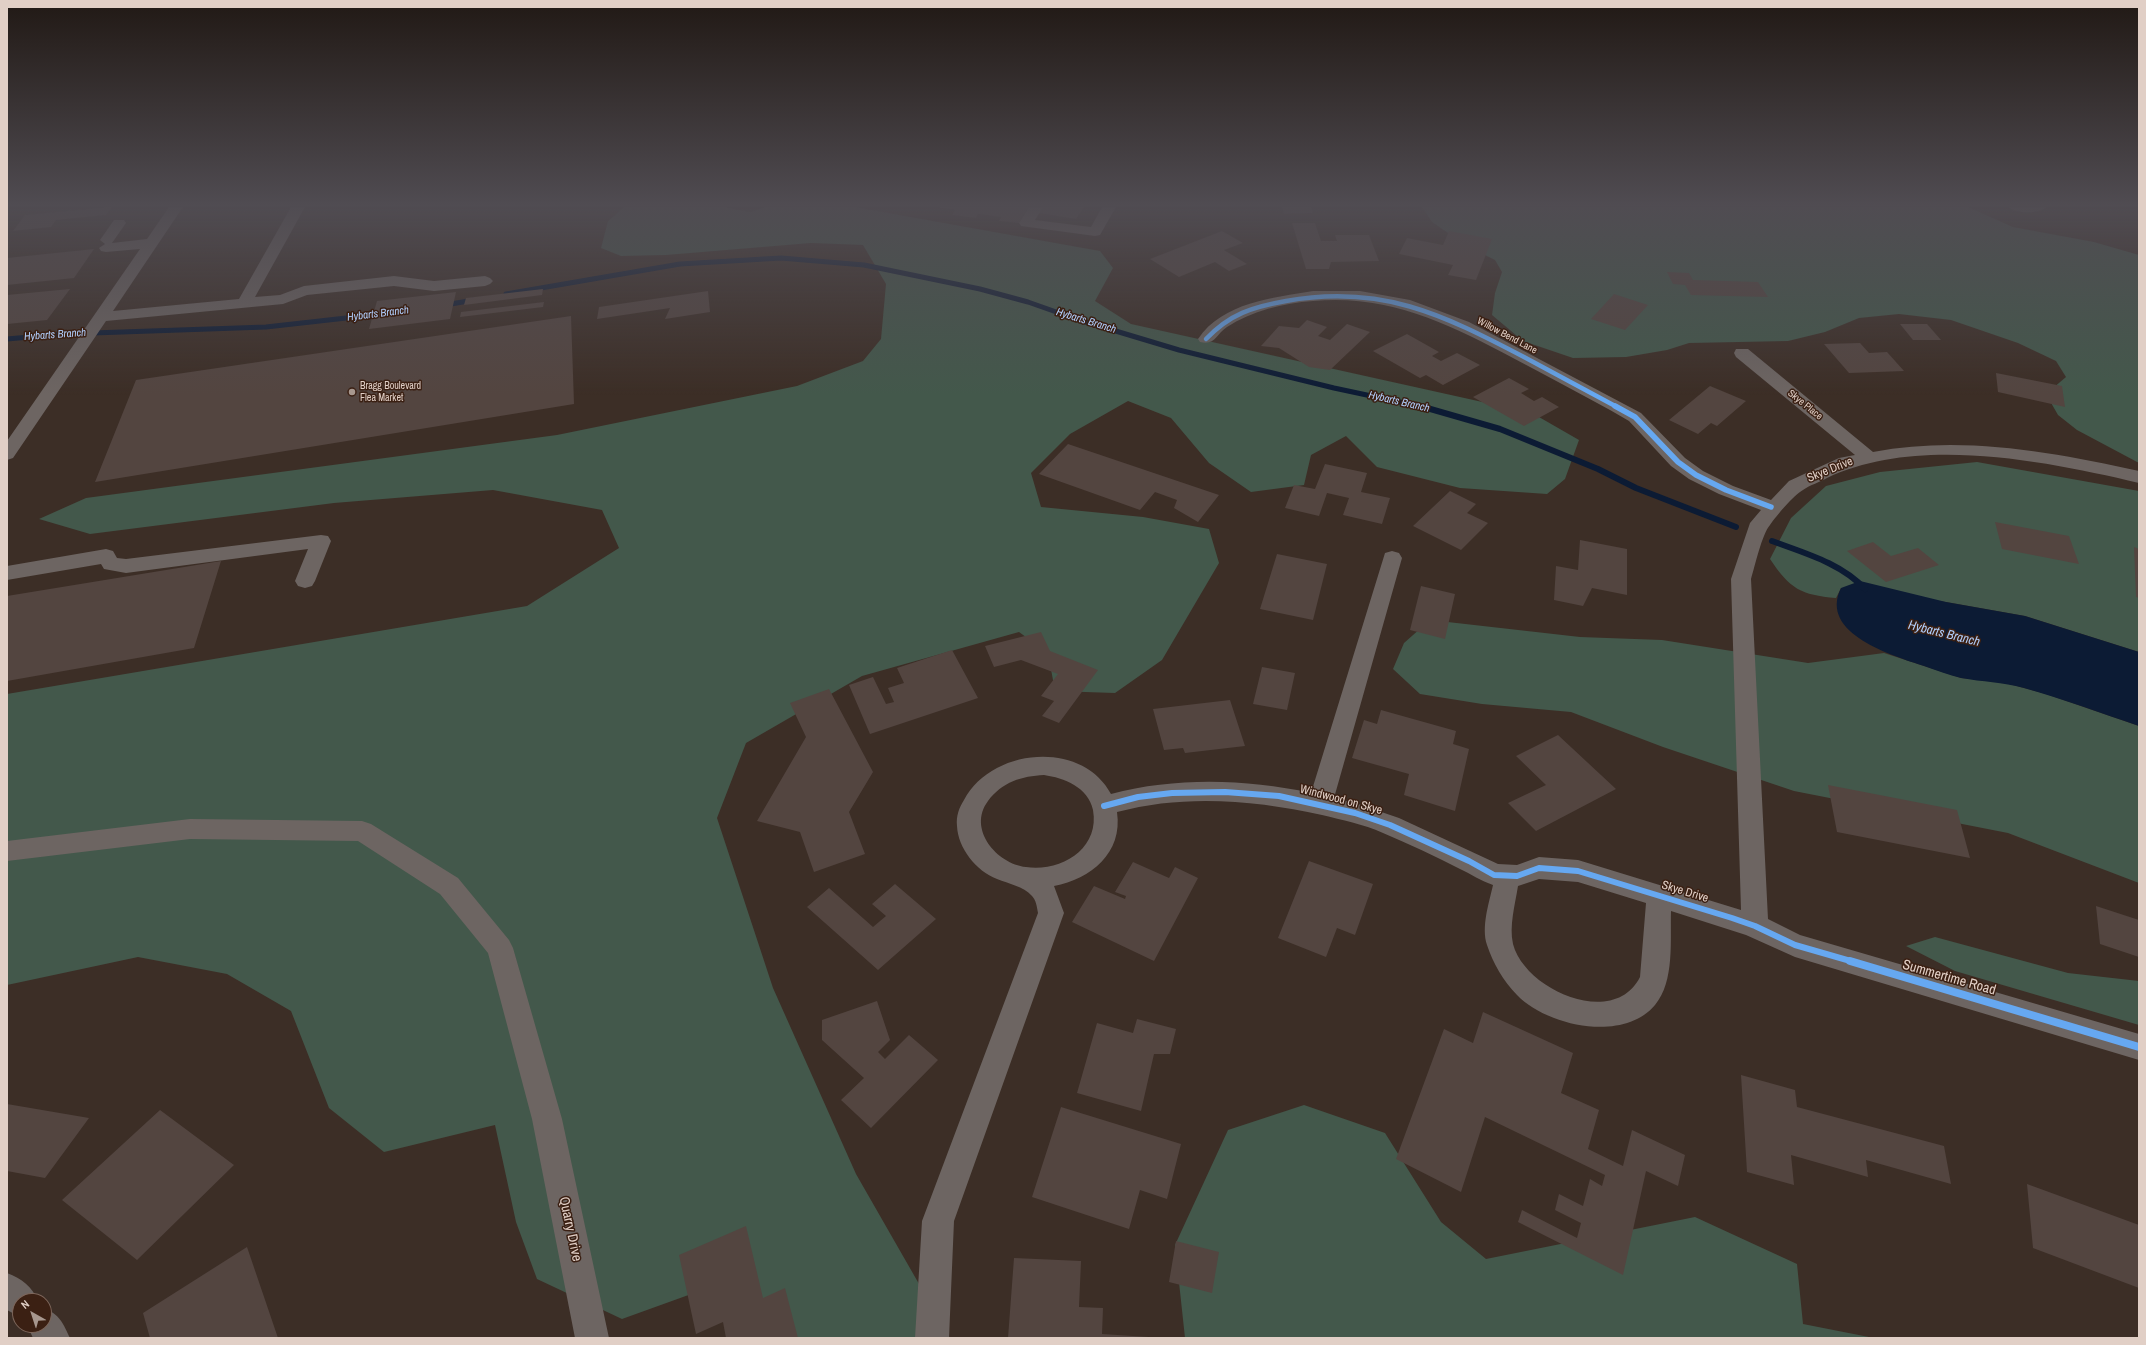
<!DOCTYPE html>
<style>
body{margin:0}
#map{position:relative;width:2146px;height:1345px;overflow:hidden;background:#3c2e26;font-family:"Archivo Narrow",sans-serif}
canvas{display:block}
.frame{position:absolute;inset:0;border:8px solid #e1cfc6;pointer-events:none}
.north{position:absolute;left:12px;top:1293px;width:40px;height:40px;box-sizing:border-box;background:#3b2013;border:1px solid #7d665b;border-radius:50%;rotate:321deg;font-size:11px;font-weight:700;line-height:16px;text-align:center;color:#e1cfc6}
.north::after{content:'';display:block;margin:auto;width:14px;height:18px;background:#a7978e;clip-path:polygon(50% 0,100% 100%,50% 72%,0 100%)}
</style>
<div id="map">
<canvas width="2146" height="1345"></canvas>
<div class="frame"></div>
<div class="north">N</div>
</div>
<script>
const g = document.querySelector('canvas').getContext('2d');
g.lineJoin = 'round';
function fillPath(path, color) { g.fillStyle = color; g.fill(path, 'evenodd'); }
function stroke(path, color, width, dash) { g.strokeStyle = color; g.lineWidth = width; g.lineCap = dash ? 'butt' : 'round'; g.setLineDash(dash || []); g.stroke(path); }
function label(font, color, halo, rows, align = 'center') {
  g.font = font + ' "Archivo Narrow",sans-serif'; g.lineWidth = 3; g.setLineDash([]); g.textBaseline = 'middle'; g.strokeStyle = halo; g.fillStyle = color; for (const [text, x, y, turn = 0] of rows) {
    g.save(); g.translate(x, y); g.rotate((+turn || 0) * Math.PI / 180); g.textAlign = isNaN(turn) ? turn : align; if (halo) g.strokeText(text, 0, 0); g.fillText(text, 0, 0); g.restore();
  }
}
fillPath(new Path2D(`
 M624,207h100l26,5 16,-5h89l245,44 13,17 -18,33 36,23 401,89 47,27 -14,39 -18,15 -87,-6 -83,-21 -31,-31 -35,19 -7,30 -53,7 -42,-29 -38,-45 -43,-17 -58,33 -39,39 10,34 102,10 66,12 10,34 -57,97 -47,33 -60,-2 -7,-38 -29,-21 -157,44 -116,67 -29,75 56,170 83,186 94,164h-187l-44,-54 -97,35 -85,-40 -21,-57 -21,-97 -111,27 -55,-44 -38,-97 -64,-37 -89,-17 -131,28v-291l520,-88 92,-58 -17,-38 -109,-20 -159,13 -244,31 -51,-15 47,-21 471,-63 240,-49 66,-25 18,-22 5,-55 -23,-39 -52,-2 -145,12 -45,1 -20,-8 7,-27z
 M1422,207h546l45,20 81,15 45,13v208l-62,-33 -19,-15 -12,-21 20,-17 -10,-16 -38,-18 -67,-23 -52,-6 -40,4 -34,14 -37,9 -99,2 -22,7 -41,7 -53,1 -50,-17 -31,-26 3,-22 7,-21 -7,-12 -28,-14 -35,-24z
 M1977,462l162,29v161l-114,-36 -79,-14 -105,-14 -5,10c-35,-3 -46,-9 -66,-39l21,-41 35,-32 54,-14z
 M1430,620l150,17 82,3 146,23 76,-10 77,25 41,4 44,12 93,32v157l-131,-50 -214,-42 -131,-44 -92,-35 -89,-8 -62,-10 -27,-25 11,-26z
 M1935,937l133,36 71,8v44l-184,-54 -49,-25z
 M1304,1105l81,28 56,89 45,37 209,-42 102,47 6,60 71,14h-689l-10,-93 53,-115z`), '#43584b');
fillPath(new Path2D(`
 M1860,581l86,21 79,14 114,36v74c-38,-13 -76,-27 -115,-38 -22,-6 -41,-6 -63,-10 -12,-3 -25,-8 -37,-12 -30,-10 -106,-32 -83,-78z`), '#0c1b34');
stroke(new Path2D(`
 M506,294l174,-30 101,-6 83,7 116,24 48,13 51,18 100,30 155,38 89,19
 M445,305l29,-5
 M7,339l57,-5 202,-7 116,-13`), '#0c1b34', 5);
stroke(new Path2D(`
 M1420,406l80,23 98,40 38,19 100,39
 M1772,541c32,12 69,22 93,48`), '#0c1b34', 6);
fillPath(new Path2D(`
 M110,207h2l-6,8 -50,5 -5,7 -38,4 12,-16z
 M937,207h92l-10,16 -20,-2 2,-4 -23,-3 -2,4 -24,-3 3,-5z
 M1042,207h42l-8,12 -38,-6z
 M1282,207h29l2,6 -29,1z
 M1292,223h23l6,18h16l-2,-6h34l10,26 -48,1 -2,7h-23z
 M1222,231l21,12 -19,7 23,14 -18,7 -14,-9 -36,15 -29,-18z
 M1449,231l43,8 -16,41 -28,-5 5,-10 -54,-11 8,-16 36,7z
 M94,249l-20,29 -67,7v-27z
 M1667,272l22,1 4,7 65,2 10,15 -77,-2 -6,-10 -12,-1z
 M70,289l-23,31 -40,4v-29z
 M543,289l-1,6 -78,10 2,-7z
 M708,291l2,21 -45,7 5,-11 -73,11 2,-12z
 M456,292l-6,27 -81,10 8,-28z
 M1614,294l34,11 -23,25 -34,-11z
 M544,302l-1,5 -83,10 1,-5z
 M571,316l3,88 -479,78 41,-102z
 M1307,320l20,7 -9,9 12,4 17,-16 23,8 -40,38 -21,-3 -30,-19 -18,-2 18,-20 20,2z
 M1900,324h27l14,16h-28z
 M1407,334l32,18 -7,4 9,5 16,-8 23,12 -37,20 -17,-10 -6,3 -47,-27z
 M1860,343l9,10 18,-1 17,19 -55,2 -25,-29z
 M1996,373l66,13 3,21 -67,-15z
 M1509,378l20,11 -8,4 13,8 8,-4 17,10 -35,19 -51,-29z
 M1710,386l36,15 -29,25 -6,-3 -13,11 -29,-14z
 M1068,444l151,51 -21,27 -24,-14 3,-8 -22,-8 -15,18 -101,-36z
 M1325,464l42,9 -6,19 29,6 -8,26 -39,-9 6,-17 -22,-5 -8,23 -34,-8 9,-23 21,4z
 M1450,491l26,13 -9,9 21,10 -27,27 -48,-24z
 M1995,522l74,14 10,28 -77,-15z
 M1580,540l47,9v46l-35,-7 -9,18 -29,-6 2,-34 22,4z
 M1873,542l18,14 27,-8 21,17 -53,17 -39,-31z
 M2134,547l5,2v49l-3,-1z
 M1277,554l50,10 -14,56 -53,-11z
 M221,561l-27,87 -187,33v-85z
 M1421,586l34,8 -10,45 -35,-9z
 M1041,632l9,19 48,19 -39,53 -17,-7 12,-15 -13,-5 17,-22 -37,-14 -27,7 -9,-21z
 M952,650l26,48 -108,36 -21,-49 24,-8 13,27 8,-2 -6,-14 16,-5 -7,-15z
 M1262,667l33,6 -8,37 -34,-6z
 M829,689l44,83 -24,40 16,42 -51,18 -14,-40 -43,-11 49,-84 -16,-34z
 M1230,700l15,46 -60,7 -2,-5 -19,2 -11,-41z
 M1381,710l75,21 -3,13 16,5 -14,62 -51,-16 5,-21 -57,-16 12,-38 13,4z
 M1558,735l58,54 -80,42 -28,-28 38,-18 -30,-29z
 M1828,785l129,25 13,48 -133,-26z
 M1309,861l64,23 -18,51 -18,-7 -11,29 -48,-19z
 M1133,862l36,16 6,-11 23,11 -44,83 -82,-39 22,-36 31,13 1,-3 -11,-4z
 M895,884l41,35 -58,51 -71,-63 22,-19 44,39 13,-11 -14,-12z
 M2096,906l43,14v37l-39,-13z
 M877,1001l13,39 -12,12 7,7 24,-24 29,25 -67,68 -30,-28 23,-22 -42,-38v-20z
 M1483,1012l90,41 -12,40 38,17 -11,39 35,17 9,-36 53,25 -7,31 -32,-15 -23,104 -105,-53 4,-12 55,28 4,-15 -26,-13 4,-16 24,12 7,-27 12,7 3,-11 -120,-58 -24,75 -65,-33 48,-130 29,14z
 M1137,1019l39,10 -6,25h-16l-13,57 -64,-18 20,-70 36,10z
 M1741,1075l54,15 2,17 147,39 7,38 -85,-24 2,17 -77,-22 3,30 -47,-13z
 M7,1104l82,14 -44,60 -38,-7z
 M1061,1107l120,37 -14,55 -27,-9 -11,39 -97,-32z
 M160,1110l74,55 -97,95 -75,-60z
 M2027,1184l112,41v63l-106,-40z
 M746,1226l17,72 22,-10 13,50h-72l-3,-16 -27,12 -17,-79z
 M1176,1241l43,11 -7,41 -43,-11z
 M247,1247l31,91h-128l-7,-25z
 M1014,1258l67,3 -2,46 24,1 -1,26 62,4h-156z`), '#534540');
fillPath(new Path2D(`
 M169,207h14l-70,104 126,-12 52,-92h14l-50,90 25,-2 24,-9 90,-10 40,5 51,-5 5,2 3,3 -3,3 -5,2 -51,5 -40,-5 -87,9 -24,9 -177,17 -93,137 -6,2v-19l133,-192 -34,3 -5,-1 -2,-3 6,-4 -5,-4 14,-20h10l2,3 -14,20 35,-4z
 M1029,207h14l-8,13 56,7 11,-20h14l-16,28 -5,1 -74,-10 -2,-3z
 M2009,207h37c-5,7 -32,7 -37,0z
 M1313,291h47l50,9 59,22 172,91 44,45 18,13 30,15 38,14 18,-19 50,-23 16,-3 -119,-98 -2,-4 2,-4h12l125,103c89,-17 179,0 266,19v12c-94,-22 -221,-48 -312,-5 -7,4 -17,7 -24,12 -10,6 -26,25 -33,35 -8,9 -15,41 -19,54l17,340 32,16 339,99v26l-344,-103 -49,-22 -75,-24c-1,29 4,70 -16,94 -32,38 -108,21 -138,-10 -14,-14 -24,-32 -30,-50 -6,-18 2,-42 6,-60 -12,-4 -22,-11 -33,-16 -25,-13 -51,-25 -77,-36 -20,-9 -41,-13 -61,-18 -67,-15 -138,-21 -205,-3 6,41 -26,67 -63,74l10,27 -110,308 -5,117h-34l7,-117 116,-308c-1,-6 -2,-13 -6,-17 -9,-10 -23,-12 -35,-17 -21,-8 -39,-31 -40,-53 -1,-10 2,-18 7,-26 27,-52 118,-61 147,-6 65,-17 135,-15 200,-1l74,-240 7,-2 7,2 3,5 -68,240 21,5 44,15 99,46 19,1 22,-8 39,3 163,50 -10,-331 19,-56 11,-13 -42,-16 -30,-15 -18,-13 -42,-45 -19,-11c-32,-17 -64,-35 -97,-52 -64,-34 -124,-64 -200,-57 -30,2 -61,10 -86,26 -11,7 -12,19 -27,15l-2,-3c25,-37 75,-41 115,-48zM1044,775c20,3 44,12 49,35 7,39 -32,62 -67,57 -29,-3 -59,-38 -38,-66 14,-19 34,-25 56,-26zM1539,879l39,3 68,21 -6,74c-26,52 -115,13 -127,-33 -4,-18 2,-39 5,-58z
 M321,535l7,1 3,5 -16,40 -3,5 -7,2 -7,-2 -3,-5 13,-32 -182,24 -22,-4 -3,-5 -94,16v-14l99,-17 7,2 4,7 9,1z
 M190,819l172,2 9,3 87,54 51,62 4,8 49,171 47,219h-34l-43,-219 -44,-166 -48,-59 -82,-53 -168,-2 -183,22v-20z
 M7,1273c15,6 25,13 31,28h-18v16l-13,-7z
 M44,1308c16,7 19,15 26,30h-37l-6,-13h17z`), '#6d6562');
stroke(new Path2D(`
 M1206,339c24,-25 46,-32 80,-38 95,-17 156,13 238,56 31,17 62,33 93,50`), '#66a8f1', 4.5);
stroke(new Path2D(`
 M1615,406l20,11 43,45 18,13 30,15 45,17`), '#66a8f1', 5.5);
stroke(new Path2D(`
 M1104,806l34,-9 34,-4 53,-1 54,4 76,17 35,12 79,36 25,14 23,1 22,-8 39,3 154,47 23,8 40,19 59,17`), '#66a8f1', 6);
stroke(new Path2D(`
 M1850,961l289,86`), '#66a8f1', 8);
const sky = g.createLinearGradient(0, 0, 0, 395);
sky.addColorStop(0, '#211915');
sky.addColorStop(0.52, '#504c52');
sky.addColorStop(1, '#504c5200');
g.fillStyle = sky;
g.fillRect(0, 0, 2146, 395);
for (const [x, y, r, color] of [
 [352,392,4,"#a7978e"]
]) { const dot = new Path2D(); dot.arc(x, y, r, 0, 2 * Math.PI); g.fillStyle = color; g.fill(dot); stroke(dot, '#3b2013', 1.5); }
label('10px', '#e1cfc6', '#3b2013', [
 ["Willow Bend Lane",1507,336,28],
 ["Skye Place",1805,405,39]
]);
label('10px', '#e1cfc6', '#3b2013', [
 ["Bragg Boulevard",360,386],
 ["Flea Market",360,398]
], 'left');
label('italic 11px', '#b0cefc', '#3b2013', [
 ["Hybarts Branch",378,314,-7],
 ["Hybarts Branch",1086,321,17],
 ["Hybarts Branch",55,335,-4],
 ["Hybarts Branch",1399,402,13]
]);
label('12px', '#e1cfc6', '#3b2013', [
 ["Skye Drive",1830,470,-22],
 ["Windwood on Skye",1341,800,15],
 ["Skye Drive",1685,892,17]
]);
label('italic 13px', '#b0cefc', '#3b2013', [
 ["Hybarts Branch",1944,634,14]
]);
label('14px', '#e1cfc6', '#3b2013', [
 ["Summertime Road",1949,978,16],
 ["Quarry Drive",570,1229,78]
]);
</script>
